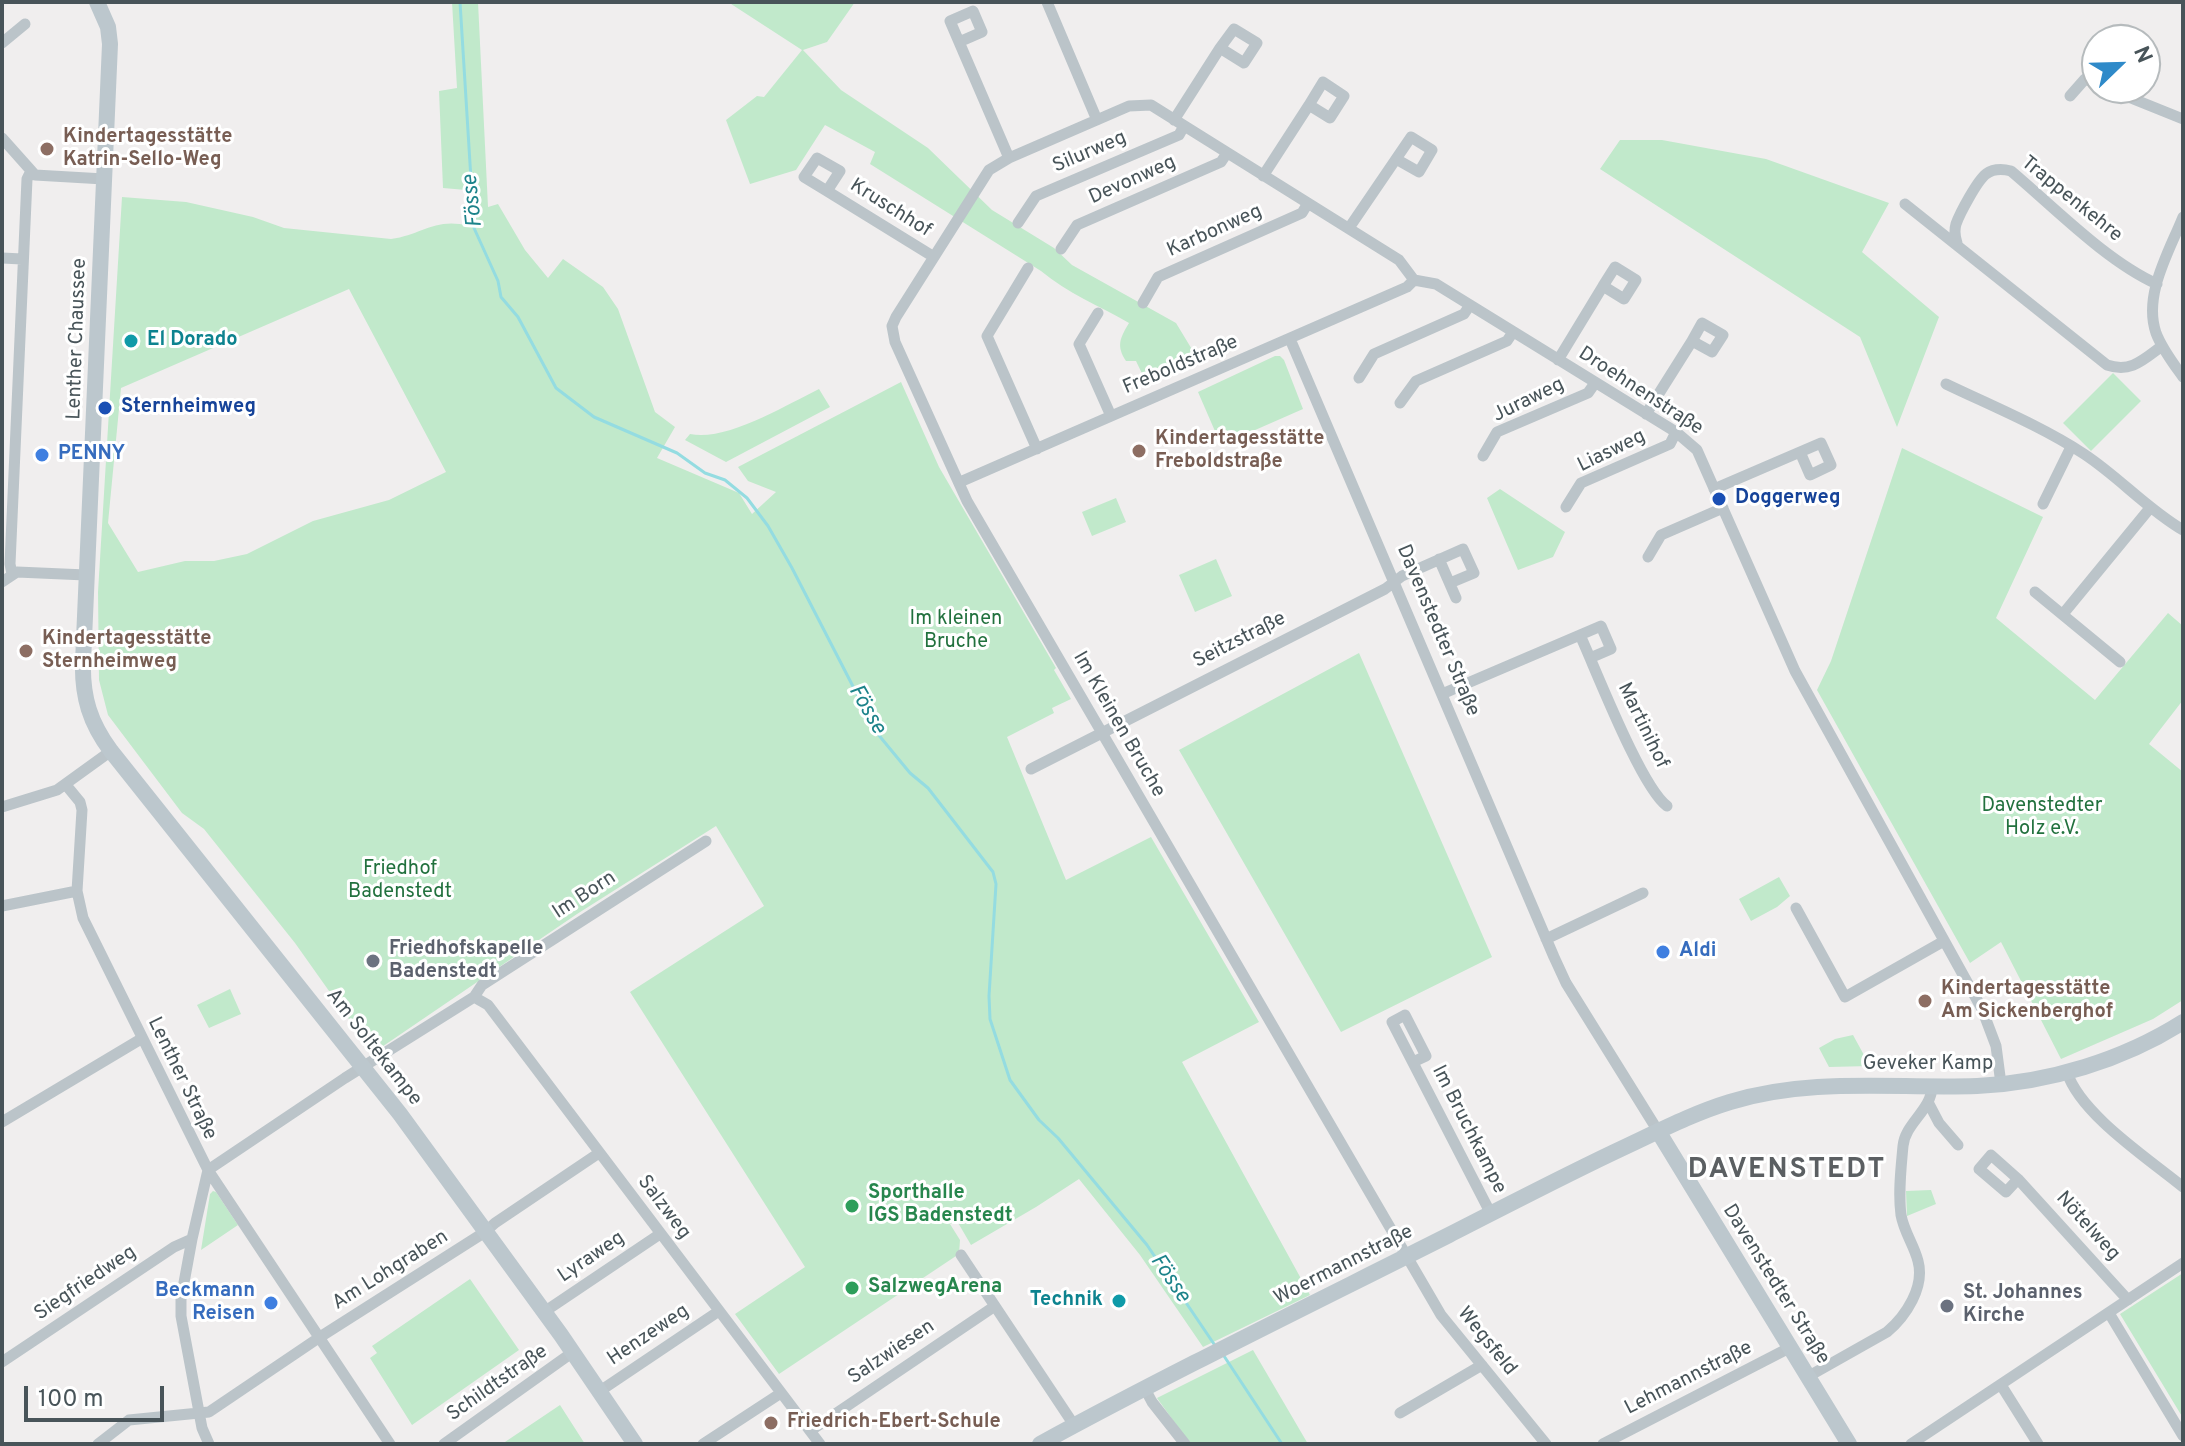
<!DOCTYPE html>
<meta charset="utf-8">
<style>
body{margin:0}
#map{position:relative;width:2185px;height:1446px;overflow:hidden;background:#f0eeee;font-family:Overpass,sans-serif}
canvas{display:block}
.frame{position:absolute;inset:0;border:4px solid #485459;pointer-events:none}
.north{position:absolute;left:2081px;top:24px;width:80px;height:80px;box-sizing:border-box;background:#fff;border:2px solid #b6bbbd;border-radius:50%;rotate:67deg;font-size:22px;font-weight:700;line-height:32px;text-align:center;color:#485459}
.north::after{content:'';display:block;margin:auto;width:28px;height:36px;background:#2f8ac9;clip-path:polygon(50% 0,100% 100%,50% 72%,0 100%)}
.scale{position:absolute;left:24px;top:1386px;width:140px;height:36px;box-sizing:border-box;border:4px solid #485459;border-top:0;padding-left:10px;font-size:24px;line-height:28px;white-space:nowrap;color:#485459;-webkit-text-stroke:6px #fff;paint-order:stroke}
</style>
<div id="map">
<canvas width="2185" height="1446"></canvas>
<div class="frame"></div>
<div class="north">N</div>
<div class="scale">100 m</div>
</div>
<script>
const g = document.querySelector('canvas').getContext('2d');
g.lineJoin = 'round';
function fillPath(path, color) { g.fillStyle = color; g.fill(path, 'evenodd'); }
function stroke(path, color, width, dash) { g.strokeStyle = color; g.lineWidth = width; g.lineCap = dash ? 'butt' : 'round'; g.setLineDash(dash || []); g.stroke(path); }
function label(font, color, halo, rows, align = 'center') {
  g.font = font + ' Overpass,sans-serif'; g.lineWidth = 6; g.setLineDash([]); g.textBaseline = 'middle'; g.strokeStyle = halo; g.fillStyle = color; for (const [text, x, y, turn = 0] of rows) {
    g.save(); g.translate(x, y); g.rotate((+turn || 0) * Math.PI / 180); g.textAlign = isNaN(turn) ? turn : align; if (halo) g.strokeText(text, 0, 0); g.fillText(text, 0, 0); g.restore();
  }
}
fillPath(new Path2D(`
 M452,2h26l10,205 10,-3 27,46 23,28 15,-19 40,28 15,22 37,103 20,15 -18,31 82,35 13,21 24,-22 -28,-11 -10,-14 163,-85 38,85 117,201 -2,2 17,29 -19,9 2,5 -47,24 59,143 85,-43 108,185 -77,40 128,233 -107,52 -63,-92 -61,-76 -43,28 -65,38 -14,-24 -7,3 10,16 -1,14 -180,120 -44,-60 70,-47 -175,-275 134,-86 -48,-80 -139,88 -204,139 -78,-110 -91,-114 -22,-16 -74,-98 -9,-35 -1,-88 24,-395 64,5 67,15 31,11 107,11c31,-4 44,-22 78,-13l-3,-36 -23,-2 -4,-97 18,-3zM349,289l97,183 -57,28 -76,21 -66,33 -33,7h-29l-47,11 -30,-49 13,-135z
 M728,2h127l-28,40 -24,8 38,40 87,58 64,62 62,38 18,17 104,58 20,33 -19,16 -30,12 -11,-23h-10c-10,-15 -6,-23 3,-38 -29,-17 -62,-30 -88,-52l-171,-107 5,-12 -50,-27 -29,45 -46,14 -24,-64 31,-24 7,1 38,-47z
 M1620,140h42l104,19 123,44 -27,49 77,65 -42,110 -37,-90 -260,-168z
 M1275,356h5l4,4 19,49 -82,36 -23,-53z
 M2113,373l28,28 -50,50 -28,-28z
 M819,389l11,18 -104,55 -41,-22 5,-6c36,8 96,-29 129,-45z
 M1902,448l141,69 -47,101 99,82 73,-87 15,13v74l-34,44 34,28v228l-30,19 -92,40 -60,-117 -31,21 -153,-273 14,-29z
 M1500,489l65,43 -12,25 -35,13 -31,-72z
 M1116,498l10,24 -34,14 -10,-24z
 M1216,559l16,37 -37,16 -16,-37z
 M1359,653l133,304 -151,75 -162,-282z
 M1779,877l11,19 -13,11 -26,14 -12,-22z
 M230,989l11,25 -32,14 -12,-23z
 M1853,1035l17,31 -41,1 -10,-19 16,-9z
 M1931,1190l5,14 -29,12 -1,-25z
 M213,1191l3,1 22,33 -37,25 9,-56z
 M2183,1273v145l-63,-104z
 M470,1279l49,71 -107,75 -42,-67 7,-5 -5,-7z
 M1253,1350l55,94h-118l-33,-46z
 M560,1405l25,39h-83z`), '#c1e9cb');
stroke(new Path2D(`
 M460,2l14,226 24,53 3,16 17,20 38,71 38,29 83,36 28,20 20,7 22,18 21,28 24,42 85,165 33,40 18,15 65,84 3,12 -7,112 1,23 20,61 29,40 19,18 89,107 69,102
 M1224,1356l58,88`), '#94dce1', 3);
stroke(new Path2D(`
 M1047,2l50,118
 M959,42l23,-10 -9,-21 -23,10 59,137
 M2,43l23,-19
 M2106,88l77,31
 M2070,96l15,-17 12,5
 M1174,120l46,-72 24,15 13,-20 -23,-14 -14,19
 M2,138l33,37 69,4
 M1263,176l46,-71 21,13 14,-22 -21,-14 -14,23
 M827,191l-23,-14 13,-19 23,13 -13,20 107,66
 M1905,204l202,161c24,8 36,-5 55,-19
 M2183,217c-14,35 -40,78 -27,116 6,16 17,30 27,44
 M1018,223l18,-27 143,-61 5,-9
 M1349,228l47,-69 23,13 13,-22 -21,-13 -15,22
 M1957,243c-2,-6 -3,-12 -1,-19 4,-11 21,-43 30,-50 7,-5 17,-5 25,-3 44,37 95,90 146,113
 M1061,249l16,-24 144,-63 6,-9
 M2,258l20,1
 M1028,268l-41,68 50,113
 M1414,280l-15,-20 -248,-155 -22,1 -120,52 -20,12 -93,147 -4,9 3,16 72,159 474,814 105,129
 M1414,280l22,4 240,148 21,18 98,221 187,338 14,37 5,38
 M1143,303l15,-26 144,-64 6,-10
 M1098,313l-19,31 32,72
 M1290,339l264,618 12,26 92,148
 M1558,360l45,-74 21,13 12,-19 -21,-13 -12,19
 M1359,378l15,-24 90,-40 6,-9
 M1946,384c46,22 95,42 138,70 35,23 63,55 99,76
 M1400,403l16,-22 91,-40 6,-9
 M1646,414l46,-73 20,11 11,-17 -21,-12 -10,18
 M1483,456l14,-24 91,-39 7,-10
 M960,482l447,-195 7,-7
 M1714,489l86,-37 10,23 21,-10 -10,-22 -21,9
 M2043,504l28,-57
 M1566,507l15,-24 89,-39 6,-12
 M1648,557l13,-22 62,-27
 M1439,559l17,39
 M12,574l-2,-10 17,-385 3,-6
 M2,582l15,-10 69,3
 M2035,592l85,70
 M2063,614l87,-106
 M1580,635c16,35 61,152 87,171
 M1442,694l159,-68 10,23 -21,9
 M1031,769l354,-180 17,-13 61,-27 11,24 -24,10
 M66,785l14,17 2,8 -5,81 6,27 125,252 -16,69 -11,60v17l21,112 7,16
 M2,807l55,-17 54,-39
 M2,906l75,-15
 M1796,908l49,89 99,-56
 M1546,939l97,-46
 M474,997l14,8 332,439
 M1413,1062l13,-6 -21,-41 -13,7 99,192
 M2067,1072c13,42 82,87 116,115
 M1928,1102l11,21 19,22
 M2,1122l139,-83
 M2018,1179l-27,-24 -12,14 27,23 12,-13 110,121
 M961,1255l113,170
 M544,1312l116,-78
 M2109,1313l74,123
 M2,1362l172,-115 18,-8
 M1809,1376l78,-44c19,-16 38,-45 31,-71 -4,-16 -14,-29 -17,-46 -3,-22 0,-47 2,-69 2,-23 29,-36 29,-60
 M2001,1385l37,59
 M1144,1387l8,15 33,42
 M600,1391l119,-80
 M1400,1413l82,-48
 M810,1431l185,-125
 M98,1444l31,-24 80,-8 111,-75 165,-105 10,-9 104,-70
 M390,1444l-182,-274 137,-92 129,-81 8,-12 224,-144
 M444,1444l129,-92
 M703,1444l78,-51
 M1603,1444l188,-97
 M1911,1444l272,-181`), '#bbc4c9', 11);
stroke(new Path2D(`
 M97,2l11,25 2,17 -27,618c-1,35 7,61 28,89l289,363 161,221 74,109
 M1658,1131l191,313
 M1040,1444c134,-73 272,-140 409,-209 59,-30 118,-61 178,-89 34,-16 67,-33 103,-44 81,-25 165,-13 247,-16 71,-3 146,-26 206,-64`), '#bcc7cd', 16);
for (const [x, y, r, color] of [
 [47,149,8,"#8d6e63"],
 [131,341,8,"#0f9aa8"],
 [105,408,8,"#1a4fb4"],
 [1139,451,8,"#8d6e63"],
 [42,455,8,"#3f7fe0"],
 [1719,499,8,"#1a4fb4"],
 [26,651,8,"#8d6e63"],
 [1663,952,8,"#3f7fe0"],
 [373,961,8,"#6b7280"],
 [1925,1001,8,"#8d6e63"],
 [852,1206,8,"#2e9e5b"],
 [852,1288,8,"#2e9e5b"],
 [1119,1301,8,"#0f9aa8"],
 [271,1303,8,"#3f7fe0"],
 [1947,1306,8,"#6b7280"],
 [771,1423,8,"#8d6e63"]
]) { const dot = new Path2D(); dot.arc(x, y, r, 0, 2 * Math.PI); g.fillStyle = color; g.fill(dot); stroke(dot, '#fff', 3); }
label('bold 20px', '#785e54', '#fff', [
 ["Kindertagesstätte",63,138],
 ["Katrin-Sello-Weg",63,161],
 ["Kindertagesstätte",1155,440],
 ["Freboldstraße",1155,463],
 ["Kindertagesstätte",42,640],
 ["Sternheimweg",42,663],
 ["Kindertagesstätte",1941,990],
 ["Am Sickenberghof",1941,1013],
 ["Friedrich-Ebert-Schule",787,1423]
], 'left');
label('20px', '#485459', '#fff', [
 ["Silurweg",1090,153,-23],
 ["Devonweg",1133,181,-24],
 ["Trappenkehre",2071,200,39],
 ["Kruschhof",890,209,32],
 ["Karbonweg",1215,232,-24],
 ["Lenther Chaussee",78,339,-88],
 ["Freboldstraße",1181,366,-23],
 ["Droehnenstraße",1640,392,33],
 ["Juraweg",1529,401,-26],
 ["Liasweg",1612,452,-26],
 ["Davenstedter Straße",1437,631,67],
 ["Seitzstraße",1240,641,-27],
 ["Im Kleinen Bruche",1118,725,60],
 ["Martinihof",1642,726,64],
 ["Im Born",585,896,-33],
 ["Am Soltekampe",373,1048,52],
 ["Geveker Kamp",1928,1065],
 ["Lenther Straße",181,1079,64],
 ["Im Bruchkampe",1468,1130,63],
 ["Salzweg",663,1208,53],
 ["Nötelweg",2087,1227,48],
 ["Lyraweg",592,1258,-34],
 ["Woermannstraße",1344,1266,-27],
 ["Am Lohgraben",391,1271,-32],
 ["Siegfriedweg",86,1284,-34],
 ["Davenstedter Straße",1775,1285,58],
 ["Henzeweg",649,1336,-34],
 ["Wegsfeld",1486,1342,51],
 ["Salzwiesen",892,1353,-34],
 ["Lehmannstraße",1689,1379,-27],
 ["Schildtstraße",498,1384,-35]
]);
label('bold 20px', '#0d838f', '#fff', [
 ["El Dorado",147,341],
 ["Technik",1103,1301,"right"]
], 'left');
label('bold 20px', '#164399', '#fff', [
 ["Sternheimweg",121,408],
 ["Doggerweg",1735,499]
], 'left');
label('bold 20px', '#366cbe', '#fff', [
 ["PENNY",58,455],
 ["Aldi",1679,952],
 ["Beckmann",255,1292,"right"],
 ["Reisen",255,1315,"right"]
], 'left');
label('20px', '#22713e', '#fff', [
 ["Im kleinen",956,620],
 ["Bruche",956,643],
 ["Davenstedter",2042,807],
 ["Holz e.V.",2042,830],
 ["Friedhof",400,870],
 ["Badenstedt",400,893]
]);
label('bold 20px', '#5b616d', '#fff', [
 ["Friedhofskapelle",389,950],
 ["Badenstedt",389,973],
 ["St. Johannes",1963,1294],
 ["Kirche",1963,1317]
], 'left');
label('bold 20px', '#27864d', '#fff', [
 ["Sporthalle",868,1194],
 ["IGS Badenstedt",868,1217],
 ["SalzwegArena",868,1288]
], 'left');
label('italic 22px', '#1c838a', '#fff', [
 ["Fösse",474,201,-96],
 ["Fösse",866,710,60],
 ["Fösse",1169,1279,56]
]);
g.letterSpacing = '2px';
label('bold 28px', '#5b5f62', '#fff', [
 ["DAVENSTEDT",1787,1171]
]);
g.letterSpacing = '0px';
</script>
